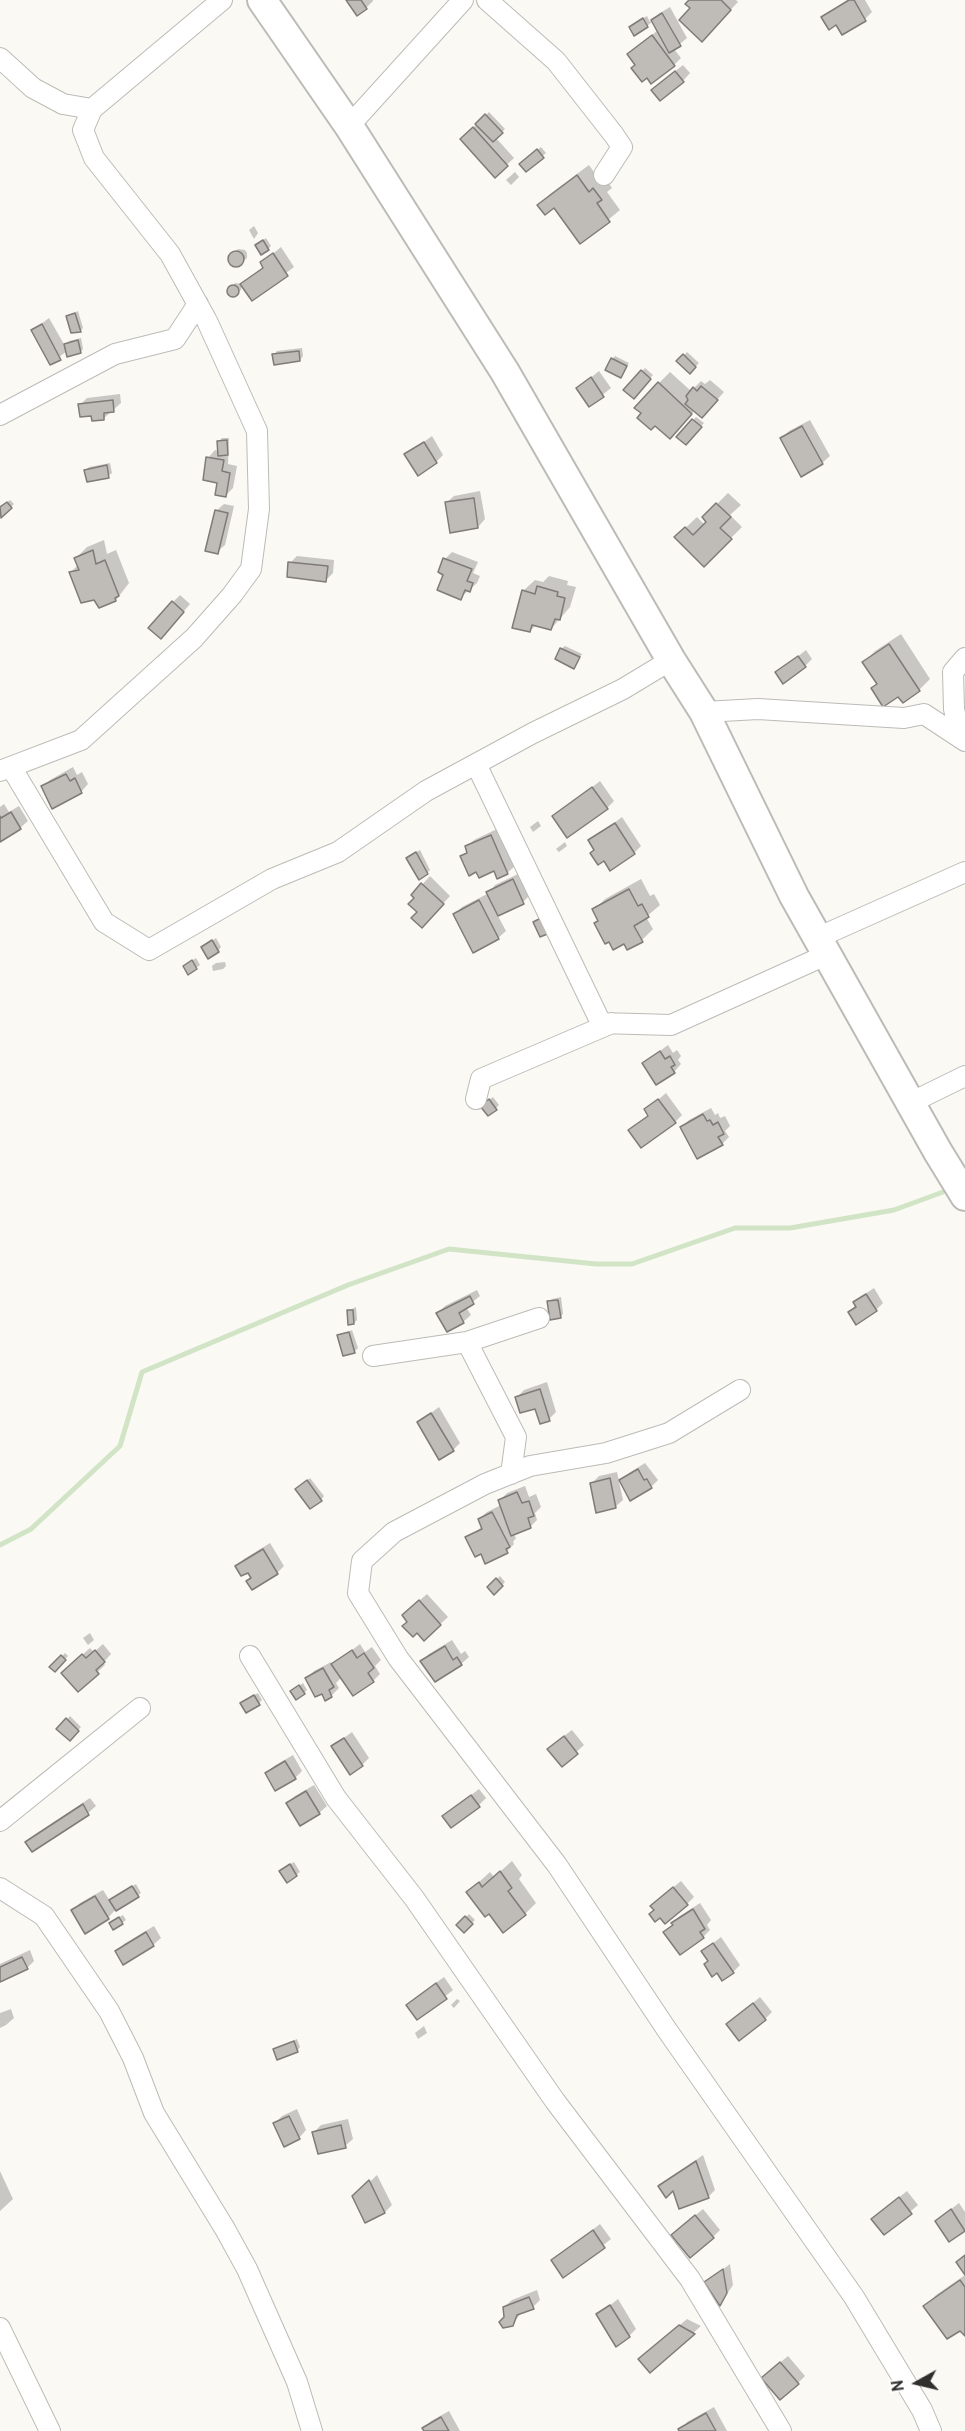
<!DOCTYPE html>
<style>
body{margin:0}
#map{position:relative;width:965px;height:2431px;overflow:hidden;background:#faf9f4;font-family:Overpass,sans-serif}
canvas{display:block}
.north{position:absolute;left:887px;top:2353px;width:60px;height:60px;-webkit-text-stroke:4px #fff;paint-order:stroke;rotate:262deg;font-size:16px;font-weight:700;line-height:24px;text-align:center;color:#302f2d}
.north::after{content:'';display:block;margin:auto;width:21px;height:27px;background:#302f2d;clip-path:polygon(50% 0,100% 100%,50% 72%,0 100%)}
</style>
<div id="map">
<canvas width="965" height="2431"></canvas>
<div class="north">N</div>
</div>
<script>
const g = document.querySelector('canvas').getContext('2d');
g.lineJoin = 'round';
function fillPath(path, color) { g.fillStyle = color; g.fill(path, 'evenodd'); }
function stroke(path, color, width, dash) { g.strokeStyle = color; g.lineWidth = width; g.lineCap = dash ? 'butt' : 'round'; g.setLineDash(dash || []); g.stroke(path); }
fillPath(new Path2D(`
 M348,0h25v1l-7,7z
 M691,0h45l2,2 -29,30 -17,-24z
 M847,0h18l7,12 -7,7 -29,4 -13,-6z
 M670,7l17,31 -13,11 7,9 -7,7 -38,-1 -7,-10 29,-24 -5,-9 -6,5 -12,8 -1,-10 13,-8 3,6 10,-9z
 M683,65l7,8 -7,8 -23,2z
 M489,112l16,17 -9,9 18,20 -19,18 -33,-37z
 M541,147l5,6 -20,17 -2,-9z
 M589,165l12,17 4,-4 7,10 -5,4 13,18 -39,32 -26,-36 -16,-1 11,-11z
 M515,172l4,5 -8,8 -5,-5z
 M254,226l4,7 -4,6 -5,-9z
 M266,238l5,8 -3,3 -11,-4z
 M281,247l13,20 -42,32 -10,-15 22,-18 -2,-3z
 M238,249l7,1 2,3v5l-9,7 -8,-3v-4z
 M235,283l7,1 -1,6 -10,6 -3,-3z
 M78,311l5,17 -3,3 -12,-15z
 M49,318l16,28 4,-5 12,-3 2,11 -3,3 -13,-1 -16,12 -18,-33z
 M302,348l1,8 -3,4 -26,-5 3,-4z
 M687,352l12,11 -9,9 -11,-11z
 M615,356l14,7 -8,14 -9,-18z
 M645,368l8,7 -20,22 -8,-8z
 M599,371l12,17 -21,17 -12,-17z
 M670,372l21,19 10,-10 4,3 5,-4 14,12 -15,17 -14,1 -14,16 -22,-43z
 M120,394l1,9 -17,15 -12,-4 -12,-9 7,-7z
 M696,417l8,6 -18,20 -8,-7z
 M810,420l20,36 -8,7 -40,-25 7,-7z
 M432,436l11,19 -7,7 -30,-7z
 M222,438h7l-1,26 9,2 -4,22 -7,7 -18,-37 7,-8 4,1v-10z
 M110,463l2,10 -4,3 -22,-6 3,-3z
 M480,491l5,28 -7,8 -32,-24 8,-7z
 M728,493l13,12 -11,10 12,12 -38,38 -28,-28 21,-20 8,8 3,-3 -4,-5z
 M10,500l4,4 -13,12 -1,-8z
 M224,504l10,2 -9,39 -8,7 -1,-41z
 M104,540l3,14 9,-4 13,33 -13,17 -45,-28 7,-7 -3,-6 12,-12z
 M452,552l26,10 -5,11 7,3 -3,7 -17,15 -15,-24v-15z
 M297,556l37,4 -1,13 -7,7 -36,-17z
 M549,576l19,5 -1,4 9,2 -6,20 -19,22 -15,-4 -6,6 -7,-40 12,-11 8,2z
 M180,595l10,9 -22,26 5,-28z
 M901,634l29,45 -11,11 -20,5 -21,-11 -14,-22 11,-11z
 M565,646l17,8 -8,13 -13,-18z
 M806,650l6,9 -7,7 -28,7z
 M73,767l4,8 5,-3 6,12 -7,8 -38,-5 7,-7z
 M600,781l14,20 -7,7 -53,9z
 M4,804l5,8 10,-6 9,15 -8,7 -20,13v-34z
 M622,817l19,29 -7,7 -44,-12z
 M538,821l3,5 -8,6 -3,-5z
 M499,828l16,38 -8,7 -45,-17 6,-5 -2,-4 8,-7z
 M565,842l2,4 -8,6 -3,-3z
 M420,850l10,20 -3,3 -16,-18z
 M520,873l10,22 -7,7 -26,12 9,17 -8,7 -43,-24 7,-7 27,-14 6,-8z
 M430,876l20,20 -21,23 -10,-7 -3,-15 -3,-2z
 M641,879l9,17 4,-2 6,11 -14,12 7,12 -11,11 -18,2 -15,-2 -13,-17 3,-3 -5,-10 11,-11z
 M216,938l5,9 -3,4 -15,-4z
 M196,958l4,7 -4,3 -12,-2z
 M225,962l1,4 -3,3 -10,2 -1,-5 4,-3z
 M668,1045l5,8 4,-3 4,6 -3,4 3,4 -7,8 -30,-9z
 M666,1093l16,22 -7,7 -45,9 19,-16 -3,-5z
 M493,1097l6,8 -3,3 -11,-5z
 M711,1108l4,7 3,-2 2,5 5,-2 5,10 -5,5 4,6 -7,7 -40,-17 7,-7z
 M874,1288l9,15 -7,7 -26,2 12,-16z
 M477,1290l3,6 -14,11 5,8 -8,7 -25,-9 7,-7z
 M561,1297l2,17 -3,3 -12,-15 4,-3z
 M356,1307l1,13 -3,3 -6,-12z
 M352,1330l6,18 -4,4 -15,-16z
 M547,1382l9,30 -7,7 -13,-12 -19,-10 7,-7z
 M439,1407l21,36 -7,7 -34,-28z
 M645,1463l13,17 -7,7 -30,-7 8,-7z
 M617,1472l6,28 -8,7 -23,-24 7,-7z
 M310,1478l14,18 -3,4 -21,-14z
 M525,1486l4,11 7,-3 5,13 -6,6 2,7 -7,7 -17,6 3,5 -3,4 1,2 -7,7 -26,1 -14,-14 16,-12 -4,-7 8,-7 14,-7 -1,-5 7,-7z
 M270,1543l14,23 -7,7 -25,4 -4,-7 -11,-4 7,-7z
 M500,1576l5,6 -11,11 -5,-6z
 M427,1594l21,23 -24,22 -15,-17 2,-14z
 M90,1633l4,7 -6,5 -5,-7z
 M452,1640l9,14 4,-3 4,6 -8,7 -26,15 -13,-18 7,-7z
 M103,1644l8,10 -8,9 2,2 -27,25 -8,-24 20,-18 4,4z
 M360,1644l5,8 7,-5 9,13 -6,6 5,8 -7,7 -31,-4 -6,6 3,5 -8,8 -9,-4 -15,-14 7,-7 17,-9 1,3z
 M65,1653l3,3 -13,14 -4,-3z
 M303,1683l4,7 -3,3 -8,-5z
 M258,1693l4,7 -3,3 -14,-3z
 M70,1716l11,11 -11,12 -11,-10z
 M572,1730l12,15 -22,20 -6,-23z
 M352,1732l17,26 -7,7 -29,-19z
 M293,1755l9,16 -7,7 -28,-5 7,-7z
 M314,1785l13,21 -8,7 -31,-10 7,-7z
 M479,1789l7,9 -7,7 -35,11z
 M90,1798l6,8 -8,7 -55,37 -6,-8 7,-7z
 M512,1861l10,14 -3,4 17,24 -11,11 -36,-2 -21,-20 22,-20 4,5z
 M294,1862l6,10 -13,9 -3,-13z
 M681,1881l13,16 -7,7 -31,6 3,-11z
 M136,1884l5,9 -26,17 -7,8 -35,-8 7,-7 23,-13 7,11z
 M700,1903l11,17 -4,5 3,5 -7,7 -38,-5 15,-16z
 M469,1914l6,6 -11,11 -6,-6z
 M123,1915l3,5 -4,3 -8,-3z
 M154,1926l7,12 -8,7 -36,6 7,-7z
 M721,1937l19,28 -7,7 -16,-1 -14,-20z
 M30,1950l4,11 -7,7 -27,12v-16z
 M444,1977l9,13 -35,28 -3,-20z
 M760,1997l12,15 -7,7 -37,5z
 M457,1999l3,2 -6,7 -3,-3z
 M11,2009l3,9 -8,7 -6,3v-15z
 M424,2026l3,7 -9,6 -3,-6z
 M297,2039l3,8 -3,4 -23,-1z
 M297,2109l9,21 -7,8 -24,-15 7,-7z
 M348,2119l5,20 -8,7 -31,-14 7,-7z
 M703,2155l12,35 -7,7 -48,-11z
 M0,2171l13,28 -13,12z
 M377,2175l15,30 -7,7 -19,9 -12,-24z
 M907,2191l11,14 -33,28 -4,-21z
 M959,2203l6,9v17l-15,11 -14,-19z
 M703,2209l17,21 -7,7 -33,-9z
 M600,2224l11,15 -47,37 -11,-16z
 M730,2264l3,21 -13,19 -14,-22z
 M965,2275v59l-40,-28 11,-11z
 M537,2290l3,10 -7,7 -11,5 -10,13 -8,-18 8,-7z
 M618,2299l18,30 -7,7 -31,-21z
 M687,2319l14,7 -51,45 -2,-19z
 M788,2356l17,20 -7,7 -28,-12z
 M714,2407l13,24h-46l6,-9z
 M449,2411l11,20h-35l-1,-3 7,-7z`), '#0003');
stroke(new Path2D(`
 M0,1545l31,-16 89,-83 22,-74 206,-87 101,-36 147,15h36l103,-36h55l104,-18 49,-18`), '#d2e4c6', 5);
const building = new Path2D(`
 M346,0h15l6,9 -10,7z
 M689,0h32l10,10 -29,32 -23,-22 11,-12 -5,-4z
 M849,0h5l12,21 -24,14 -6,-10 -7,5 -8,-13z
 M662,13l19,33 -12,7 -18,-33z
 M643,18l5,9 -14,9 -5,-9z
 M652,35l23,31 -24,18 -4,-6 -5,4 -11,-14 4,-3 -8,-11z
 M675,71l9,11 -24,19 -9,-11z
 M485,114l18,19 -10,9 -18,-18z
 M473,127l35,39 -13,12 -35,-39z
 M537,149l7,9 -18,14 -7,-8z
 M577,175l12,17 4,-4 9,12 -5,3 13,19 -30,22 -26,-36 -9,7 -8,-10z
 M263,240l6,10 -8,5 -6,-10z
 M228 259a8 8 0 1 1 16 0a8 8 0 1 1-16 0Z
 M273,253l15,23 -36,25 -12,-17 23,-16 -3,-6z
 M227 291a6 6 0 1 1 12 0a6 6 0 1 1-12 0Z
 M75,313l6,19 -10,1 -5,-17z
 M42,324l19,36 -11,5 -19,-35z
 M78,340l3,13 -14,4 -3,-13z
 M299,351l1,10 -26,4 -2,-11z
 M683,354l13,13 -6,7 -14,-13z
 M611,358l16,8 -6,12 -16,-8z
 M641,370l10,9 -17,20 -11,-9z
 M591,377l13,20 -15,10 -13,-19z
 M658,382l34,32 -22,25 -15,-13 -4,4 -14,-12 4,-5 -7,-5z
 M701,386l17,14 -16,18 -17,-14 3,-4 -2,-4 7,-9 4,4z
 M113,400l1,12 -10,1v7l-12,1 -1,-5 -11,1 -2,-13z
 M692,419l10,8 -16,18 -10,-8z
 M802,426l21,38 -22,13 -21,-39z
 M227,440l1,15 -10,1 -1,-15z
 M424,442l13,21 -19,13 -14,-22z
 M206,457l18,3 -2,11 8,2 -4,24 -11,-2 2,-12 -14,-3z
 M107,465l2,13 -22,4 -3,-12z
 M474,498l4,30 -28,5 -5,-31z
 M7,502l5,6 -11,10 -1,-11z
 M716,503l15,14 -11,11 12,11 -28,28 -30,-30 11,-10 8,8 13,-13 -4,-5z
 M215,510l13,3 -10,41 -13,-3z
 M93,550l3,14 9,-4 14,36 -4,2 1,3 -17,7 -5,-8 -13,3 -12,-31 10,-2 -5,-12z
 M443,558l29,11 -5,12 6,2 -3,9 -5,-2 -4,10 -24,-10 6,-15 -5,-3z
 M288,562l40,4 -2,16 -39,-5z
 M537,586l21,6 -1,4 8,2 -5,22 -5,-1 -4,11 -19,-5 -2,7 -18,-4 10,-38 13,4z
 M172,601l12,11 -23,27 -13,-11z
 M889,644l31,47 -17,12 -5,-6 -15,10 -12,-19 6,-4 -15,-22z
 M560,648l20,9 -6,12 -19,-10z
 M798,656l8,11 -23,17 -8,-12z
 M66,774l4,7 5,-3 7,15 -30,16 -11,-23z
 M592,787l16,22 -41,29 -15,-22z
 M11,812l10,17 -21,13v-26l1,2z
 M615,823l20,31 -25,17 -6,-10 -6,4 -8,-12 4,-3 -6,-10z
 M491,835l17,39 -11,5 -3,-8 -15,7 -3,-6 -7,4 -9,-20 7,-3 -2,-7z
 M416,852l12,22 -9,6 -13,-22z
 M513,879l11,25 -26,12 -12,-24z
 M421,883l23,21 -22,24 -11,-10 6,-6 -9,-8 6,-6 -3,-3z
 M629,889l9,17 4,-2 7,13 -15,9 9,16 -16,8 -3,-6 -11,6 -4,-8 -4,2 -11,-21 4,-2 -6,-12z
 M479,900l20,39 -26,14 -20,-39z
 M543,917l7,16 -10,4 -7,-15z
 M212,940l7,12 -11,7 -7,-12z
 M192,960l5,9 -9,6 -5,-9z
 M660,1051l5,8 5,-3 5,9 -4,2 4,6 -19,12 -14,-22z
 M489,1099l8,11 -9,6 -8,-10z
 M658,1099l18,24 -35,25 -13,-18 20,-14 -4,-7z
 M703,1114l4,7 3,-1 3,5 5,-3 6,12 -6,3 5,8 -26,14 -17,-32z
 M866,1294l11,17 -21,14 -8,-13 8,-5 -3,-5z
 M470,1296l4,8 -15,9 5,10 -17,9 -11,-19z
 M558,1300l3,18 -11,2 -3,-19z
 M347,1310h6l1,14 -6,1z
 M349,1332l6,21 -12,3 -6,-21z
 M540,1389l10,32 -10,3 -5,-15 -15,4 -5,-16z
 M431,1413l23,38 -15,9 -22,-38z
 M638,1469l6,11 3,-1 5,9 -22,13 -11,-21z
 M610,1478l6,30 -20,5 -6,-30z
 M307,1480l15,21 -12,8 -15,-20z
 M517,1492l5,11 7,-2 5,15 -6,2 3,10 -20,8 -13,-36z
 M492,1512l18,35 -4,2 2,4 -23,11 -4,-10 -6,3 -10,-20 17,-8 -4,-10z
 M263,1549l15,25 -26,16 -6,-9 5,-3 -3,-5 -7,3 -6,-10z
 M496,1578l7,8 -9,9 -7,-8z
 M419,1600l22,25 -17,16 -7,-8 -4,4 -11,-11 5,-4 -5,-7z
 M445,1646l8,14 4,-3 5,8 -27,17 -15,-21z
 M95,1650l10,12 -9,8 3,4 -21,18 -17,-19 21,-19 4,4z
 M352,1650l5,8 7,-5 10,15 -6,5 6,9 -21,14 -22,-32z
 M61,1655l5,5 -11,12 -6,-5z
 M323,1668l11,19 -5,3 3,7 -7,4 -3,-7 -7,3 -10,-19z
 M299,1685l6,9 -9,6 -6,-9z
 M254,1695l6,10 -14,8 -6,-10z
 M66,1718l13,13 -9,10 -14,-12z
 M564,1736l14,18 -16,13 -15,-18z
 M344,1738l19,28 -13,9 -19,-29z
 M285,1761l11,18 -21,12 -10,-18z
 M306,1791l14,23 -20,12 -14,-23z
 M471,1795l9,12 -29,21 -9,-12z
 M83,1804l6,11 -57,37 -7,-10z
 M290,1864l7,12 -10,7 -8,-12z
 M500,1871l12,17 -4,3 18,24 -23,18 -14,-19 -4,3 -19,-25 13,-10 3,5z
 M132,1886l7,11 -23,14 -7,-11z
 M673,1887l15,18 -23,19 -5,-6 -5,4 -6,-8 5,-4 -4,-4z
 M95,1896l14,23 -24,15 -14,-24z
 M693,1909l12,20 -5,3 4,6 -24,17 -17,-23 10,-7 -2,-2z
 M465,1916l8,8 -9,9 -8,-8z
 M119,1917l4,7 -10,6 -4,-7z
 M146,1932l8,14 -31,19 -8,-14z
 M713,1943l21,30 -12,8 -5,-8 -5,4 -8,-13 4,-3 -7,-10z
 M22,1957l6,12 -28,13v-15z
 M436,1983l11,16 -30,21 -11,-15z
 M753,2003l13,17 -27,21 -13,-17z
 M294,2041l4,11 -21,8 -4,-11z
 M289,2116l11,23 -16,8 -11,-24z
 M341,2125l5,23 -28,6 -6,-22z
 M696,2161l13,37 -30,11 -6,-18 -7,7 -8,-12z
 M369,2180l16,33 -20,10 -13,-27z
 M899,2197l13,17 -28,21 -13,-16z
 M951,2209l14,22 -16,11 -14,-21z
 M695,2215l19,23 -24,20 -19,-23z
 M593,2230l12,18 -42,30 -12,-18z
 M965,2255v20l-9,-13z
 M723,2269l4,24 -7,13 -16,-24z
 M960,2280l5,7v49l-5,-5 -13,8 -24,-33z
 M529,2297l5,12 -17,6 -4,11 -10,2 -4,-6 5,-5 -1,-10z
 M610,2305l20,32 -14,10 -20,-33z
 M679,2325l16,9 -45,39 -12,-14z
 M780,2362l19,22 -19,16 -19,-22z
 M706,2413l10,18h-37l-1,-2z
 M441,2417l8,14h-25l-2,-3z`);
fillPath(building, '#bfbcb8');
stroke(building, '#7e7b78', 1.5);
const street = new Path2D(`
 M487,0l69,61 58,74 8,12 -18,28
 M0,58l33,30 30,16 29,5
 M349,126l114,-126
 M0,415l115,-61 60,-15 23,-35
 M704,712l54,-3 146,9 20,-4 41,27
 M960,737l-6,-28 -1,-37 12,-14
 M476,764l125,259 70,2 155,-70
 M11,767l93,155 45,28 123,-71 66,-27 88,-61 107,-58 90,-44 48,-29
 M0,771l81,-31 113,-102 38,-43 19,-26 8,-60 -2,-78 -50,-110 -37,-67 -76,-96 -11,-28 9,-21 130,-109
 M817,938l148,-66
 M476,1099l5,-20 131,-56
 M910,1103l55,-27
 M467,1342l49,95 -5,37
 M373,1356l94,-14 72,-24
 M740,1390l-71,43 -63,20 -76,13 -45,18 -91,48 -32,29 -4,32 40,65 159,207 110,165 187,267 68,113 9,21
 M250,1656l86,142 78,100 141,203 135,178 91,152
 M0,1821l140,-113
 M0,1888l44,28 65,95 24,47 21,55 71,116 22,40 50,113 15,49
 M0,2328l50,103`);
const secondary = new Path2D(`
 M262,0l87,126 156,246 166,288 33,52 90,184 144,256 27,44`);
stroke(street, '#bdbbb7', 22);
stroke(secondary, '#bdbbb7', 32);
stroke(street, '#fff', 20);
stroke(secondary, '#fff', 28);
</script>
